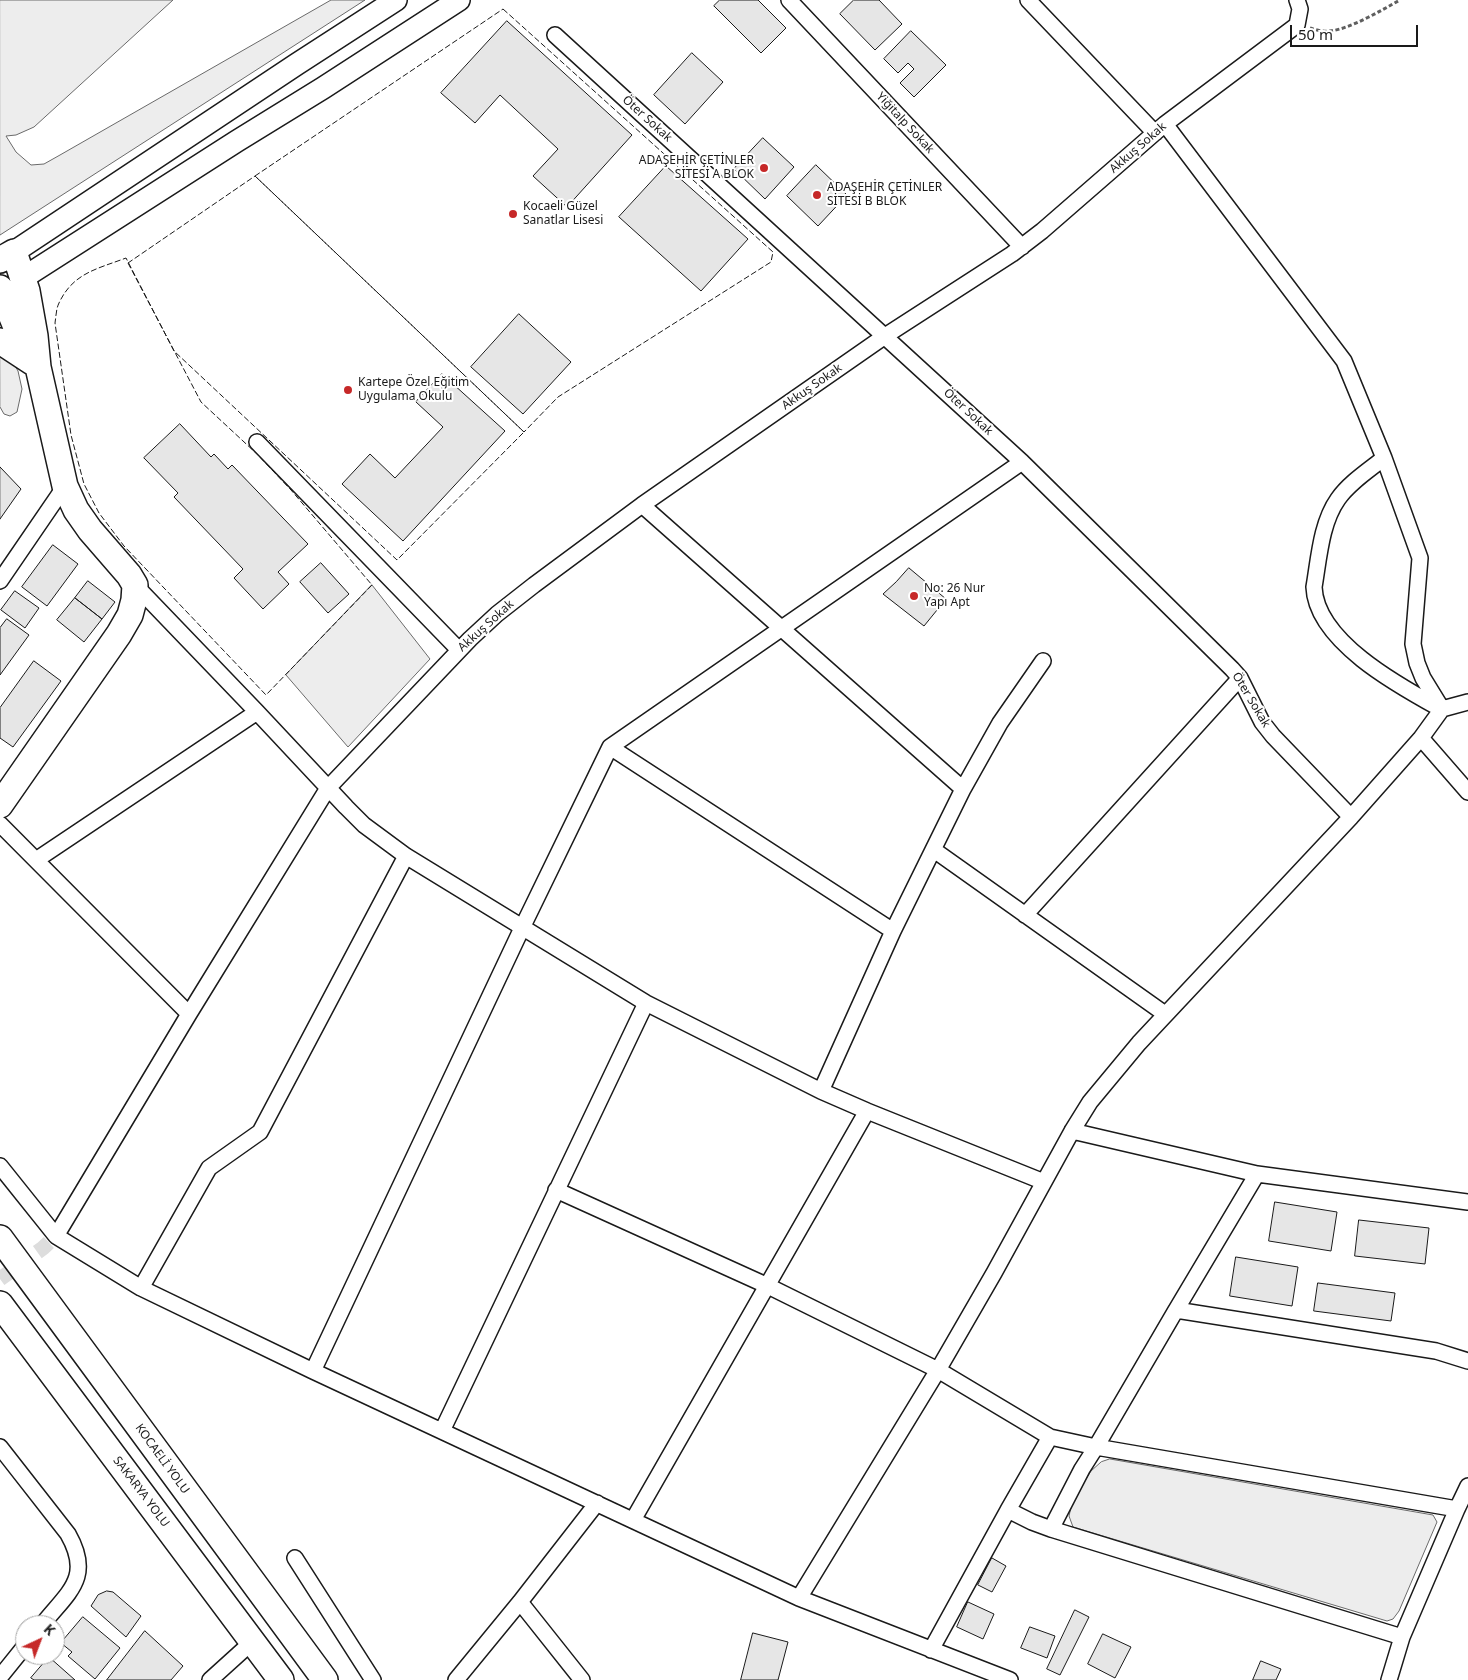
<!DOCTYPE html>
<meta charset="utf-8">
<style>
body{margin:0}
#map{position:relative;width:1468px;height:1680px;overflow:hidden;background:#fff;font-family:"Noto Sans",sans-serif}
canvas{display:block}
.north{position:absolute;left:15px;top:1615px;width:50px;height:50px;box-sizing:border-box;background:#fff;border:1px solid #a3a3a3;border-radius:50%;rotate:43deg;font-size:14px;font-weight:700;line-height:20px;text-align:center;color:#1a1a1a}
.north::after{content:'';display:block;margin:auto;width:18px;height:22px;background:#c62828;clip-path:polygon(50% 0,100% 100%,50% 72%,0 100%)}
.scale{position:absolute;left:1290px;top:25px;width:128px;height:22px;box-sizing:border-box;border:2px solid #1a1a1a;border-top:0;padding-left:6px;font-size:15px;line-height:18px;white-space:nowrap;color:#1a1a1a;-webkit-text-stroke:4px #fff;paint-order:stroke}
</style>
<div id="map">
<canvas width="1468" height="1680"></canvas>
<div class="north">K</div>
<div class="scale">50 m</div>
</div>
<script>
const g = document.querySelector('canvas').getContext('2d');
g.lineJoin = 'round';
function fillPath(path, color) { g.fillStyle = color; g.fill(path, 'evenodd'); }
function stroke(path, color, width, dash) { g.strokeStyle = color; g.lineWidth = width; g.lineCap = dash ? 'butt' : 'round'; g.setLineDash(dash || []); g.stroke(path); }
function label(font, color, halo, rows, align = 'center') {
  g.font = font + ' "Noto Sans",sans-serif'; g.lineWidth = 4; g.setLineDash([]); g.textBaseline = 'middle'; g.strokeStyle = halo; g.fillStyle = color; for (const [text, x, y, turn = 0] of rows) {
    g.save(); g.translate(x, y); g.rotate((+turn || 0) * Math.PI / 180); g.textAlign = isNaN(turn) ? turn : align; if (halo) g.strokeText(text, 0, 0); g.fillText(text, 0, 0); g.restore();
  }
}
const built = new Path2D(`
 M0,0h173l-139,127 -18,8 -10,1 10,16 15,13 13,-1 16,-9 271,-155h34l-365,235z
 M0,351l12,9 6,11 4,18 -5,23 -7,4 -6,-2 -4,-7z
 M372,585l58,74 -82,88 -62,-72z
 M1110,1459l323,56 4,7 -38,89 -6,8 -6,2 -314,-94 -4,-11 4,-17 18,-28 10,-9z`);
fillPath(built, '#ededed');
stroke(built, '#6a6a6a', 1);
const building = new Path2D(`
 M720,0h38l28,28 -25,25 -47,-47z
 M854,0h25l23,24 -27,26 -35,-36z
 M507,21l125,114 -65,72 -34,-31 25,-27 -58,-54 -25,28 -34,-30z
 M911,31l35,34 -32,32 -14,-14 14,-14 -6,-6 -10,10 -14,-14z
 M692,53l31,29 -38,42 -31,-29z
 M763,138l31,29 -29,32 -31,-30z
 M816,165l31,30 -29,31 -31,-30z
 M666,166l82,73 -47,52 -82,-74z
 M519,314l52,48 -48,52 -52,-47z
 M442,374l63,57 -102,110 -61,-57 28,-30 25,24 48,-51 -27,-25z
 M180,424l31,33 3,-3 14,15 4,-4 76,79 -30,28 11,12 -26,25 -29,-31 9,-9 -69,-72 4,-4 -34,-35z
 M0,467l21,22 -21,30z
 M53,545l25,19 -31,42 -25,-19z
 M321,563l28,31 -21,19 -28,-31z
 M909,568l37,31 -22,27 -41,-32 13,-12z
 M88,581l27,21 -13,17 -27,-21z
 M15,591l24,17 -14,20 -24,-18z
 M75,598l27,21 -18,23 -27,-22z
 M7,619l22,16 -29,40v-47z
 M34,661l27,20 -48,66 -13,-9v-30z
 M1275,1202l62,10 -6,39 -62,-10z
 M1359,1220l70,8 -4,36 -70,-8z
 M1236,1257l62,10 -6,39 -62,-10z
 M1318,1283l77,10 -4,28 -77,-10z
 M992,1558l14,8 -14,26 -14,-7z
 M107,1591l6,1 28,24 -15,21 -35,-31 7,-11z
 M968,1602l26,12 -11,25 -26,-12z
 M1075,1610l14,7 -29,58 -13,-6z
 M83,1617l37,31 -25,31 -27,-23 4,-4 -11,-9z
 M1030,1627l25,9 -8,22 -26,-10z
 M145,1631l38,35 -12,14h-64z
 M753,1633l35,9 -10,38h-37z
 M1103,1634l28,13 -16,31 -27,-14z
 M49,1657l26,23h-41l-3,-2z
 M1261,1661l20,8 -5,11h-23z`);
fillPath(building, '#e6e6e6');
stroke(building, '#1a1a1a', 1);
stroke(new Path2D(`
 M0,1279l43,-31 13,-12`), '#ddd', 15, [15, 8]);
const minor = new Path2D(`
 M789,0l233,247
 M1028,0l127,133
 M555,35l467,427 210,207 8,9 22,44 11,14 78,81
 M1165,124l179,237 40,97 36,100 -7,86 4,19 6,15 19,31
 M257,442l202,208
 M1384,458c-15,12 -35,25 -46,41 -17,24 -19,59 -24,88 2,54 85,99 127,122
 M642,505l321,284
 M0,581l65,-95
 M135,585l122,127 89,95 18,18 42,31 240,147 175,88 46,20 177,71
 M1421,738l47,54
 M610,747l283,184
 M0,824l189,190
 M934,850l231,164
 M36,860l221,-148
 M1025,915l215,-237
 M821,1091l72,-160 70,-142 37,-66 43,-62
 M1072,1131l185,43
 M0,1166l56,70
 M556,1190l212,96 170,84 112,67 46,10 361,62 -55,128 -351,-108 31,-60 14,-22 80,-137 260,41 32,10
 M141,1288l68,-120 51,-36 146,-276
 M1176,1310l81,-136 211,28
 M313,1371l209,-443 88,-181 412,-285
 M442,1431l204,-428
 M1050,1437l-42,73 24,12 19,7
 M0,1447l68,87c25,44 0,58 -26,91
 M1457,1509l11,-23
 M633,1520l234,-409
 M295,1558l78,122
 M799,1598l139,-228 56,-97 78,-142 18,-29 49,-59 212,-226 70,-79 21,-29 26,-7
 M520,1602l62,78
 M931,1650l77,-140
 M0,1677l25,-31
 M210,1680l42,-38
 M456,1680l64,-78 77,-99
 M1010,1680l-211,-82 -486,-227 -172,-83 -85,-52 133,-222 139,-226 142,-149 27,-25 37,-29 108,-80 243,-169 127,-82 30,-23 123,-107 132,-99 3,-16 -3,-9
 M1389,1680l13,-43`);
const secondary = new Path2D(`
 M14,252l283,-188 99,-64
 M23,278l214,-137 86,-53 136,-88`);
const trunk = new Path2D(`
 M0,260l14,-8 13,39 8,45 3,31 27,119 11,24 14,20 39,45 6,10 -1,15 -4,15 -11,19 -119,171
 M0,288l18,44 15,26
 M0,341l32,21
 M0,1238l325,442
 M0,1304l281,376`);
stroke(minor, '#1a1a1a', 18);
stroke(secondary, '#1a1a1a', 24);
stroke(trunk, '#1a1a1a', 28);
stroke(new Path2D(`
 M1310,28c6,2 14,4 20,3 20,-2 52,-21 70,-31`), '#5f5f5f', 3, [4, 2.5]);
stroke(minor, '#fff', 15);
stroke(secondary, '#fff', 21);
stroke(trunk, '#fff', 25);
stroke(new Path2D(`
 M503,9l270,243 -2,10 -213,135 -34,35 -269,-256z
 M128,263l73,139 56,52 34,36 81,95 -106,110 -142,-149 -25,-33 -15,-29 -13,-49 -16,-112c1,-6 1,-14 4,-20 14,-30 38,-34 67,-45l48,93 223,209 127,-128 -269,-256 -127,87`), '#1a1a1a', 1, [6, 2.5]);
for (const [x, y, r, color] of [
 [764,168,5,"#c62828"],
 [817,195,5,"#c62828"],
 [513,214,5,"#c62828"],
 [348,390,5,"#c62828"],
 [914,596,5,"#c62828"]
]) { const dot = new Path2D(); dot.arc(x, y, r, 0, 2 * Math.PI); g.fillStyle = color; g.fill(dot); stroke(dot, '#fff', 2); }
label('12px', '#1a1a1a', '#fff', [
 ["Öter Sokak",647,119,42],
 ["Yiğitalp Sokak",905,123,47],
 ["Akkuş Sokak",1138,148,-41],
 ["Akkuş Sokak",812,387,-35],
 ["Öter Sokak",968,412,43],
 ["Akkuş Sokak",486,626,-42],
 ["Öter Sokak",1251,700,59],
 ["KOCAELİ YOLU",162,1459,54],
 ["SAKARYA YOLU",141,1492,53]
]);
label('12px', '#1a1a1a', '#fff', [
 ["ADAŞEHİR ÇETİNLER",754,161,"right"],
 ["SİTESİ A BLOK",754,175,"right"],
 ["ADAŞEHİR ÇETİNLER",827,188],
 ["SİTESİ B BLOK",827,202],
 ["Kocaeli Güzel",523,207],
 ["Sanatlar Lisesi",523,221],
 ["Kartepe Özel Eğitim",358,383],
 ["Uygulama Okulu",358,397],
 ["No: 26 Nur",924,589],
 ["Yapı Apt",924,603]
], 'left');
</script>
